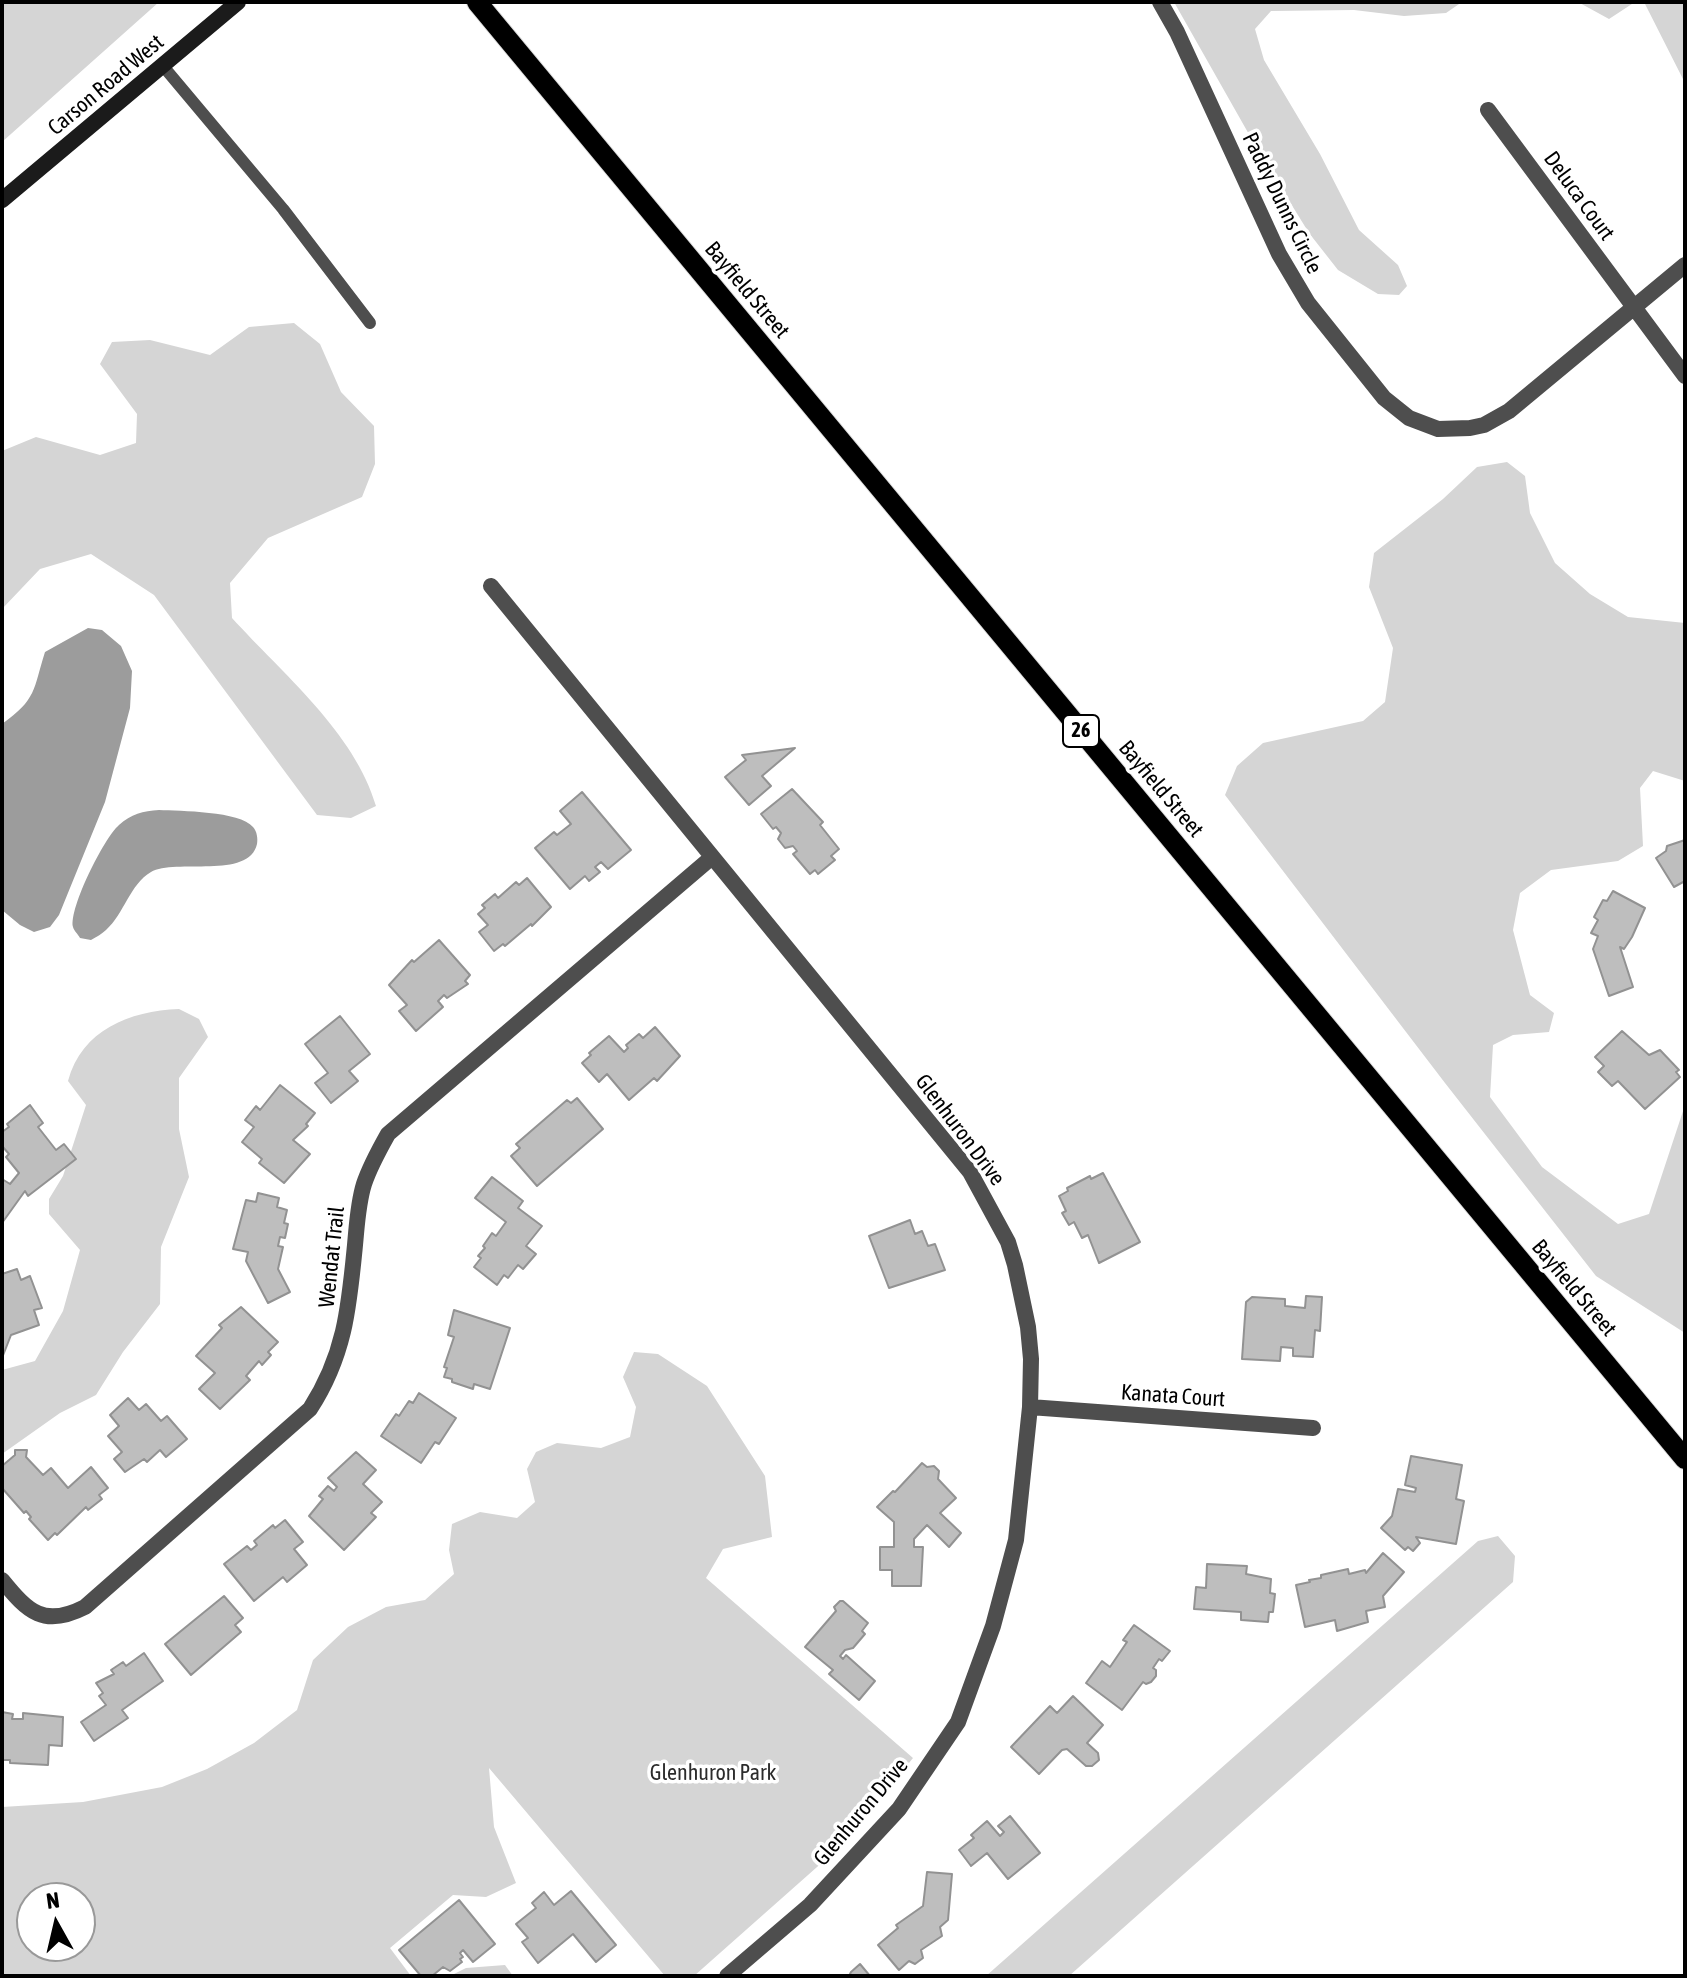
<!DOCTYPE html>
<style>
body{margin:0}
#map{position:relative;width:1687px;height:1978px;overflow:hidden;background:#fff;font-family:"Asap Condensed",sans-serif}
canvas{display:block}
.frame{position:absolute;inset:0;border:4px solid #000;pointer-events:none}
.north{position:absolute;left:16px;top:1882px;width:80px;height:80px;box-sizing:border-box;background:#fff;border:2px solid #999;border-radius:50%;rotate:352deg;font-size:22px;font-weight:700;line-height:32px;text-align:center;color:#000}
.north::after{content:'';display:block;margin:auto;width:28px;height:36px;background:#000;clip-path:polygon(50% 0,100% 100%,50% 72%,0 100%)}
</style>
<div id="map">
<canvas width="1687" height="1978"></canvas>
<div class="frame"></div>
<div class="north">N</div>
</div>
<script>
const g = document.querySelector('canvas').getContext('2d');
g.lineJoin = 'round';
function fillPath(path, color) { g.fillStyle = color; g.fill(path, 'evenodd'); }
function stroke(path, color, width, dash) { g.strokeStyle = color; g.lineWidth = width; g.lineCap = dash ? 'butt' : 'round'; g.setLineDash(dash || []); g.stroke(path); }
function label(font, color, halo, rows, align = 'center') {
  g.font = font + ' "Asap Condensed",sans-serif'; g.lineWidth = 7; g.setLineDash([]); g.textBaseline = 'middle'; g.strokeStyle = halo; g.fillStyle = color; for (const [text, x, y, turn = 0] of rows) {
    g.save(); g.translate(x, y); g.rotate((+turn || 0) * Math.PI / 180); g.textAlign = isNaN(turn) ? turn : align; if (halo) g.strokeText(text, 0, 0); g.fillText(text, 0, 0); g.restore();
  }
}
fillPath(new Path2D(`
 M2,2h157l-157,140z
 M1174,2h288l-16,11 -42,3 -50,-6 -83,1 -16,18 9,31 56,94 39,76 39,35 9,21 -8,9 -21,-1 -40,-24 -29,-37 -50,-81z
 M1578,2h57l-26,17z
 M1644,2h41v81z
 M294,323l26,21 21,48 33,34 1,38 -13,33 -94,41 -38,45 2,35c50,55 123,115 144,188l-25,12 -34,-3 -163,-220 -63,-41 -51,15 -38,40v-158l34,-14 64,18 36,-12 1,-29 -37,-50 12,-22 38,-2 60,15 39,-28z
 M1507,462l18,14 5,37 25,50 35,31 38,23 57,6v158l-32,-10 -13,17 3,58 -25,15 -67,9 -31,23 -7,37 17,65 24,18 -5,19 -36,3 -20,10 -3,52 52,70 76,57 31,-10 36,-109v228l-89,-57 -151,-193 -220,-288 12,-29 26,-23 100,-22 22,-19 8,-54 -24,-61 5,-34 69,-54 34,-32z
 M179,1009l20,10 9,18 -29,41v51l10,48 -28,70 -1,57 -37,48 -27,43 -36,18 -58,41v-84l33,-9 28,-50 17,-61 -31,-36v-15l14,-23 23,-71 -18,-24c14,-51 61,-70 111,-72z
 M634,1352l24,2 49,32 58,90 7,61 -49,12 -17,29 207,180 -70,86 -149,132h-29l-176,-208 5,59 22,56 -30,14 -33,-2 -63,53 21,28h-409v-169l81,-5 79,-15 45,-18 47,-26 43,-33 16,-50 35,-33 38,-20 39,-7 29,-26 -5,-24 3,-26 28,-12 37,6 18,-16 -8,-33 9,-17 21,-9 44,5 29,-11 6,-30 -13,-30zM80,1898v48h-48v-48z
 M1498,1536l17,20 -2,26 -444,394h-83l492,-435z
 M505,1965l8,11h-63l16,-8z`), '#d5d5d5');
fillPath(new Path2D(`
 M88,628l14,2 19,16 11,25 -2,37 -25,94 -46,113 -9,12 -16,5 -14,-7 -18,-15v-186c35,-25 31,-34 43,-72z
 M159,810c21,1 81,1 94,17 4,4 5,12 4,17 -8,36 -82,14 -106,28 -21,12 -27,42 -45,58 -4,4 -10,7 -15,10l-11,-2c-2,-4 -6,-7 -7,-11 -4,-19 31,-89 46,-102 12,-11 24,-14 40,-15z`), '#9c9c9c');
const building = new Path2D(`
 M795,748l-33,28 9,10 -22,19 -24,-28 21,-17 -4,-5z
 M792,789l31,33 -3,3 19,24 -8,7 4,4 -17,14 -3,-4 -5,4 -17,-20 4,-3 -4,-5 -8,2 -7,-9 3,-6 -5,-6 -3,2 -12,-15z
 M582,792l49,58 -23,19 -7,-7 -6,5 5,5 -11,9 -4,-5 -15,13 -35,-41 19,-16 3,3 14,-11 -11,-13z
 M1685,840v41l-11,6 -18,-29 10,-7 1,-5z
 M527,878l24,29 -19,19 -1,-2 -26,22 -2,-2 -9,7 -15,-19 9,-7 -10,-11 7,-6 -3,-3 13,-11 3,4 18,-16 3,3z
 M1613,891l32,17 -13,29 -8,12 -4,-2 13,40 -24,9 -16,-47 5,-13 -7,-3 7,-13 -4,-3 9,-17 4,1z
 M439,940l31,35 -5,6 3,3 -21,14 -3,-3 -6,6 5,6 -27,24 -17,-20 8,-6 -18,-20 23,-25 2,2z
 M340,1016l30,38 -21,17 9,10 -27,22 -16,-20 13,-10 -23,-29z
 M655,1027l25,29 -23,25 -3,-3 -25,22 -22,-26 -8,8 -17,-19 9,-8 -2,-2 20,-17 15,16 4,-4 -2,-3 13,-11 4,4z
 M1622,1031l27,24 11,-5 19,20 -3,2 4,5 -35,32 -27,-28 -6,5 -14,-14 6,-6 -9,-9z
 M280,1085l35,28 -9,11 2,2 -15,14 17,14 -26,29 -25,-20 3,-4 -20,-17 12,-15 -9,-7 11,-14 4,4z
 M577,1098l26,31 -66,57 -26,-30 9,-8 -4,-4 51,-44 4,3z
 M30,1105l13,18 -5,4 18,23 8,-6 12,15 -48,37 -3,-5 -23,32v-44l8,5 9,-11 -13,-16 3,-3 -7,-8v-14l7,-5 -2,-3z
 M1103,1173l37,69 -41,21 -11,-28 -6,3 -8,-16 -5,3 -7,-12 4,-2 -7,-15 9,-5 -1,-3 23,-12 1,3z
 M492,1177l31,24 -5,7 24,18 -16,20 10,8 -13,15 -5,-4 -10,13 -4,-3 -7,10 -23,-18 7,-9 -3,-2 7,-8 -2,-2 9,-13 4,3 10,-14 -31,-24z
 M258,1193l21,5 -2,9 10,3 -3,13 4,1 -3,14 -5,-1 -2,9 5,1 -5,22 12,23 -22,11 -22,-42 2,-9 -15,-3 13,-49 10,2z
 M910,1220l5,14 7,-3 6,15 7,-2 10,26 -56,18 -20,-52z
 M17,1269l4,11 9,-4 12,32 -8,2 5,15 -28,10 -9,23v-84z
 M1306,1296l16,1 -2,34 -5,-1 -2,27 -20,-1v-8l-12,-1 -1,14 -38,-2 4,-57 6,-5 33,2v7l20,2z
 M241,1307l37,35 -10,10 3,3 -9,10 -3,-4 -13,15 4,4 -30,29 -21,-20 16,-16 -19,-17 26,-28 -3,-3z
 M454,1310l56,18 -20,61 -16,-5 -1,5 -21,-7v-3l-8,-2 3,-9 -3,-1 10,-30 -6,-2z
 M419,1393l37,25 -17,26 -4,-2 -14,21 -40,-27 15,-22 3,2 10,-15 4,2z
 M128,1398l11,12 7,-6 15,17 6,-5 20,23 -21,18 -6,-7 -13,12 -3,-3 -19,13 -11,-13 8,-7 -14,-16 11,-10 -9,-11z
 M15,1450h12l-1,7 17,18 8,-7 17,20 23,-21 17,21 -9,7 3,4 -14,11 -2,-3 -29,28 -2,-2 -7,7 -19,-21 2,-2 -5,-6 -2,2 -22,-25v-22l13,-11z
 M356,1452l20,18 -13,14 19,18 -11,11 5,4 -32,33 -35,-34 14,-17 -4,-3 9,-10 6,5 3,-4 -9,-9z
 M1411,1456l51,9 -6,34 8,2 -8,43 -40,-7 4,6 -7,8 -5,-4 -3,3 -24,-22 11,-12 6,-27 17,3 1,-4 -11,-3z
 M922,1463l5,4 7,-1 5,5 -1,8 18,19 -16,15 21,20 -12,14 -22,-22 -13,14v8h9l-2,39h-29v-16h-12v-23h14v-25l-17,-15 16,-16 2,1z
 M285,1520l18,22 -9,7 13,16 -20,17 -4,-5 -29,24 -30,-37 23,-18 4,4 6,-5 -3,-4 19,-16 2,3z
 M1383,1553l21,19 -21,24 2,11 -19,4 2,11 -31,9 -2,-11 -30,7 -9,-42 14,-3 -1,-2 12,-2v-3l27,-6 1,5 16,-4 1,3z
 M1207,1564l40,2 -1,8 25,5 -1,14 5,1 -2,18h-4l-1,10 -27,-2v-8l-47,-3 2,-22 10,1z
 M224,1596l19,22 -8,7 6,7 -50,43 -26,-31z
 M840,1601h3l25,22 -6,8 3,3 -12,14 -8,2 -5,6 3,3 3,-4 29,26 -16,19 -30,-26 4,-4 -28,-23 31,-36 -2,-4z
 M1134,1625l36,26 -8,10 -3,-2 -6,9 3,2v6l-5,6 -5,2 -3,-2 -21,28 -36,-27 16,-22 8,6 17,-25 -4,-2z
 M144,1653l19,28 -41,29 6,8 -34,23 -13,-19 25,-17 -7,-9 4,-3 -7,-10 18,-9 -3,-4 12,-8 3,4z
 M1073,1696l30,29 -16,18 11,10 1,7 -7,6h-6l-19,-17 -5,1 -23,24 -28,-27 39,-41 7,7z
 M2,1712l11,2 -1,5h11v-6l40,4 -1,29 -13,-1 -1,20 -38,-2v-3h-8z
 M1010,1816l30,37 -32,26 -21,-26 -16,13 -12,-16 15,-12 -3,-3 16,-14 13,15 4,-4 -6,-6z
 M927,1872l25,2 -4,46 -8,7 2,9 -21,14 2,8 -8,6 -6,-3 -10,9 -21,-25 20,-17 -2,-3 27,-19z
 M571,1891l45,54 -20,17 -23,-28 -35,29 -16,-21 6,-4 -12,-14 20,-16 -4,-5 12,-11 10,13z
 M459,1900l36,44 -22,18 -10,-12 -3,3 3,4 -3,2 2,3 -12,9 -7,-4 -11,9h-11l-22,-26z
 M860,1964l10,12h-21l2,-4z`);
fillPath(building, '#bebebe');
stroke(building, '#929292', 2);
const primary = new Path2D(`
 M477,2l1208,1457`);
stroke(primary, '#dbdbdb', 22);
stroke(new Path2D(`
 M163,66l120,143 87,114`), '#4e4e4e', 12);
stroke(new Path2D(`
 M1160,2l17,30 102,222 29,49 76,95 25,20 29,11 32,-1 14,-3 25,-14 176,-146
 M1488,110l197,266
 M491,586l479,586 38,70 7,23 13,62 3,32 -1,48 -14,133 -23,86 -35,96 -59,87 -89,96 -83,71
 M1030,1407l283,21
 M2,1580c26,32 42,48 83,27l225,-198c35,-54 39,-102 45,-164 2,-21 3,-42 9,-61 6,-18 15,-34 24,-50l323,-276`), '#4e4e4e', 16);
stroke(new Path2D(`
 M2,200l236,-198`), '#1b1b1b', 16);
stroke(primary, '#000', 20);
for (const [x, y, w] of [
 [1081,731,36]
]) { const box = new Path2D(); box.roundRect(x - w / 2, y - 16, w, 32, 6); g.fillStyle = '#fff'; g.fill(box); stroke(box, '#000', 2); }
label('bold 20px', '#000', null, [
 ["26",1081,731]
]);
label('22px', '#000', '#fff', [
 ["Carson Road West",106,85,-40],
 ["Deluca Court",1579,196,54],
 ["Paddy Dunns Circle",1282,203,64],
 ["Bayfield Street",747,290,50],
 ["Bayfield Street",1161,789,50],
 ["Glenhuron Drive",960,1130,53],
 ["Wendat Trail",332,1257,-84],
 ["Bayfield Street",1574,1288,50],
 ["Kanata Court",1173,1396,4],
 ["Glenhuron Drive",861,1812,-50]
]);
label('22px', '#2c2c2c', '#fff', [
 ["Glenhuron Park",713,1773]
]);
</script>
